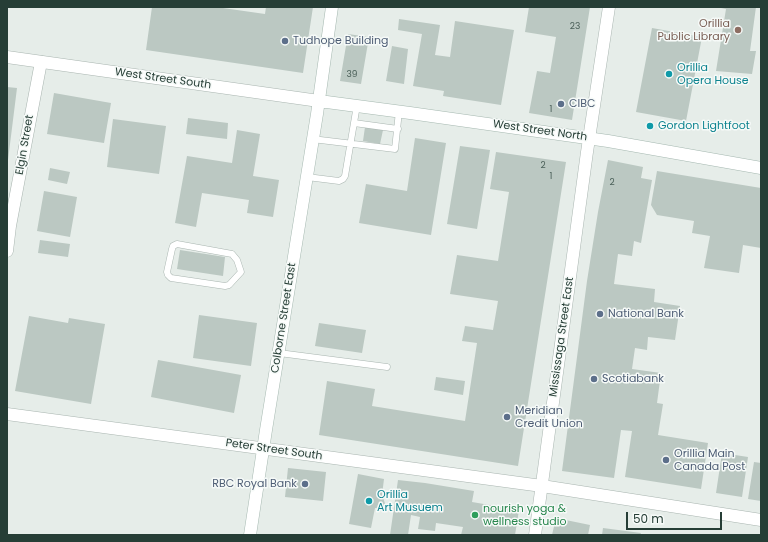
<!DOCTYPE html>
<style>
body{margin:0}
#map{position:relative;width:768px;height:542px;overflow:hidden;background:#e6ede9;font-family:Poppins,sans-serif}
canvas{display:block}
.frame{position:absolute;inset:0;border:8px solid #263e36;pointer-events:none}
.scale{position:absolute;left:626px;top:512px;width:96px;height:18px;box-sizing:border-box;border:2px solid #263e36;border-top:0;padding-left:5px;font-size:12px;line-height:14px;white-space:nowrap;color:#263e36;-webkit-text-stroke:3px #f6faf8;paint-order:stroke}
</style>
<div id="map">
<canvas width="768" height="542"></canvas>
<div class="frame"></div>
<div class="scale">50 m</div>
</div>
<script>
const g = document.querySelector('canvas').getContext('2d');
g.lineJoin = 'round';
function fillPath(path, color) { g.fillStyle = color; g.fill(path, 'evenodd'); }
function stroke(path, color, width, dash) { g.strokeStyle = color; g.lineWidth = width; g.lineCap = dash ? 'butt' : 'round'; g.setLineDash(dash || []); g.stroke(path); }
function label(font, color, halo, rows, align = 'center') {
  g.font = font + ' Poppins,sans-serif'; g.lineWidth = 3; g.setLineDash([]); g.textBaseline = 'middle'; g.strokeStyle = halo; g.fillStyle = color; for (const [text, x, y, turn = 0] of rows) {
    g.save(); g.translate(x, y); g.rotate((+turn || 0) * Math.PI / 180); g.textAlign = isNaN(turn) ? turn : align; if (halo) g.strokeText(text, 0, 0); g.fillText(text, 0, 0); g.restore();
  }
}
fillPath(new Path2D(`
 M152,7h64l49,7 1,-7h47l-10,66 -157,-23z
 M529,7h61l-18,113 -43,-7 8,-42 13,2 6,-36 -31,-5z
 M721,7h35l-6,44h6l-4,23 -36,-3 10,-62 -5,-1z
 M399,19l41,6 -5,30 15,2 5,-36 59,9 -13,75 -58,-9 1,-5 -31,-5 9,-52 -24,-4z
 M652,28l50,9 -16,84 -50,-9z
 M348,34l21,3 -8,47 -21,-3z
 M392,46l16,3 -4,35 -18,-3z
 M7,87l10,1 -9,72 -1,-1z
 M54,93l57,10 -7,40 -57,-9z
 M188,118l40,5 -1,16 -41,-5z
 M113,119l53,7 -7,48 -52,-7z
 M365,127l18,3 -3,14 -17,-3z
 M237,130l23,4 -7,42 26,4 -6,37 -26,-4 2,-13 -47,-7 -6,34 -21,-4 12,-67 45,7z
 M415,138l31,5 -15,92 -72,-12 7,-39 41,7z
 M460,146l30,4 -13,79 -30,-5z
 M496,152l70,10 -48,304 -199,-31 8,-54 48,8 -3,17 93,15 12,-78 -15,-2 3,-15 28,4 5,-29 -48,-7 7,-39 41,6 11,-69 -19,-3z
 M608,160l35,7 -2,11 11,2 -11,63 -7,-2 -2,15 -14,-2 -4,30 41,5 -1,13 26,4 -5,34 -27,-3 -1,13 -12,-2 -3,21 29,4 -4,30 6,1 -5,31 50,8 -7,46 -76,-12 7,-46 -11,-1 -7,48 -52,-7 25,-190 11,-69z
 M50,168l20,4 -3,12 -19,-4z
 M657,171l104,17v60l-18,-3 -4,28 -35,-5 6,-32 -18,-3 2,-12 -37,-6 -6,-10z
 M44,191l33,6 -7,40 -33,-6z
 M40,240l30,4 -2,13 -30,-4z
 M180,250l45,7 -2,19 -46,-7z
 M199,315l58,8 -6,43 -58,-8z
 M29,316l39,7 1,-5 36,6 -14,80 -76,-13z
 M319,323l47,7 -4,23 -47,-7z
 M158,360l83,15 -7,38 -83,-16z
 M436,377l29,4 -2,14 -29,-5z
 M722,453l26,4 -6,40 -26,-4z
 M754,462l7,1v38l-13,-2z
 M288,468l38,4 -3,29 -38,-4z
 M358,474l26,5 -2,16 5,14 -12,-1 -4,20 -22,-4z
 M398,480l27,3 49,8 -2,11 47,8 -4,25h-54l2,-8 -27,-4 -1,8 -17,-2 2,-12 -9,-2 -3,20h-18z
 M556,518l34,7 -2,10h-36z
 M603,528l38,5 -1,2h-38z`), '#bbc8c2');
const service = new Path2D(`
 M354,123l44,6
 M312,139l83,10 4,-38
 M307,177l32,4 4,-2 2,-3 12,-71
 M177,244l55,10 5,6 4,12 -12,13 -4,1 -54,-8 -3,-3 -1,-3 5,-23 1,-3z
 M279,353l108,14`);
const minor = new Path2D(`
 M7,251l3,-25 31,-164
 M7,414l535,72 219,34`);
const tertiary = new Path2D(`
 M7,57l312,44
 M535,535l52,-383 22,-145`);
const secondary = new Path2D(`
 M319,101l91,12 198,28 153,27
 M250,535l16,-105 51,-316 15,-107`);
stroke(service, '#a9b5b0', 7);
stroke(minor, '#a9b5b0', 13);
stroke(tertiary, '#a9b5b0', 13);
stroke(secondary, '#a5b8b0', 13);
stroke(service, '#fff', 6);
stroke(minor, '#fff', 12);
stroke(tertiary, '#fff', 12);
stroke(secondary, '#fff', 12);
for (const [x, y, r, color] of [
 [738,30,4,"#8d6e63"],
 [285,41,4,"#5c6f8a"],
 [669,74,4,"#0f9aa8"],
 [561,104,4,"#5c6f8a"],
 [650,126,4,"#0f9aa8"],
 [600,314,4,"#5c6f8a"],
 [594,379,4,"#5c6f8a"],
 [507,417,4,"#5c6f8a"],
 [666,460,4,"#5c6f8a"],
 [305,484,4,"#5c6f8a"],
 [369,501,4,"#0f9aa8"],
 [475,515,4,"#2e9e5b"]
]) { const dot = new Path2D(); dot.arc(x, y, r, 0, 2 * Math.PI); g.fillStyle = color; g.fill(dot); stroke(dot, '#f6faf8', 1.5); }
label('9px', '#4b6059', null, [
 ["23",575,27],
 ["39",352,75],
 ["1",551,110],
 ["2",543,166],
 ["1",551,177],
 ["2",612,183]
]);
label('11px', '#785e54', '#f6faf8', [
 ["Orillia",730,24],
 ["Public Library",730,37]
], 'right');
label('11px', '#4e5e75', '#f6faf8', [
 ["Tudhope Building",293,41],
 ["CIBC",569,104],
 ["National Bank",608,314],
 ["Scotiabank",602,379],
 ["Meridian",515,411],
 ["Credit Union",515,424],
 ["Orillia Main",674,454],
 ["Canada Post",674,467],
 ["RBC Royal Bank",297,484,"right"]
], 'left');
label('11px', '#0d838f', '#f6faf8', [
 ["Orillia",677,68],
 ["Opera House",677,81],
 ["Gordon Lightfoot",658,126],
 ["Orillia",377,495],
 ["Art Musuem",377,508]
], 'left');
label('11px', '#263e36', '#f6faf8', [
 ["West Street South",163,79,8],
 ["West Street North",540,131,8],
 ["Elgin Street",25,145,-80],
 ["Colborne Street East",284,318,-81],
 ["Mississaga Street East",562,337,-82],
 ["Peter Street South",274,450,8]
]);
label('11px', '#27864d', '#f6faf8', [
 ["nourish yoga &",483,509],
 ["wellness studio",483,522]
], 'left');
</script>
